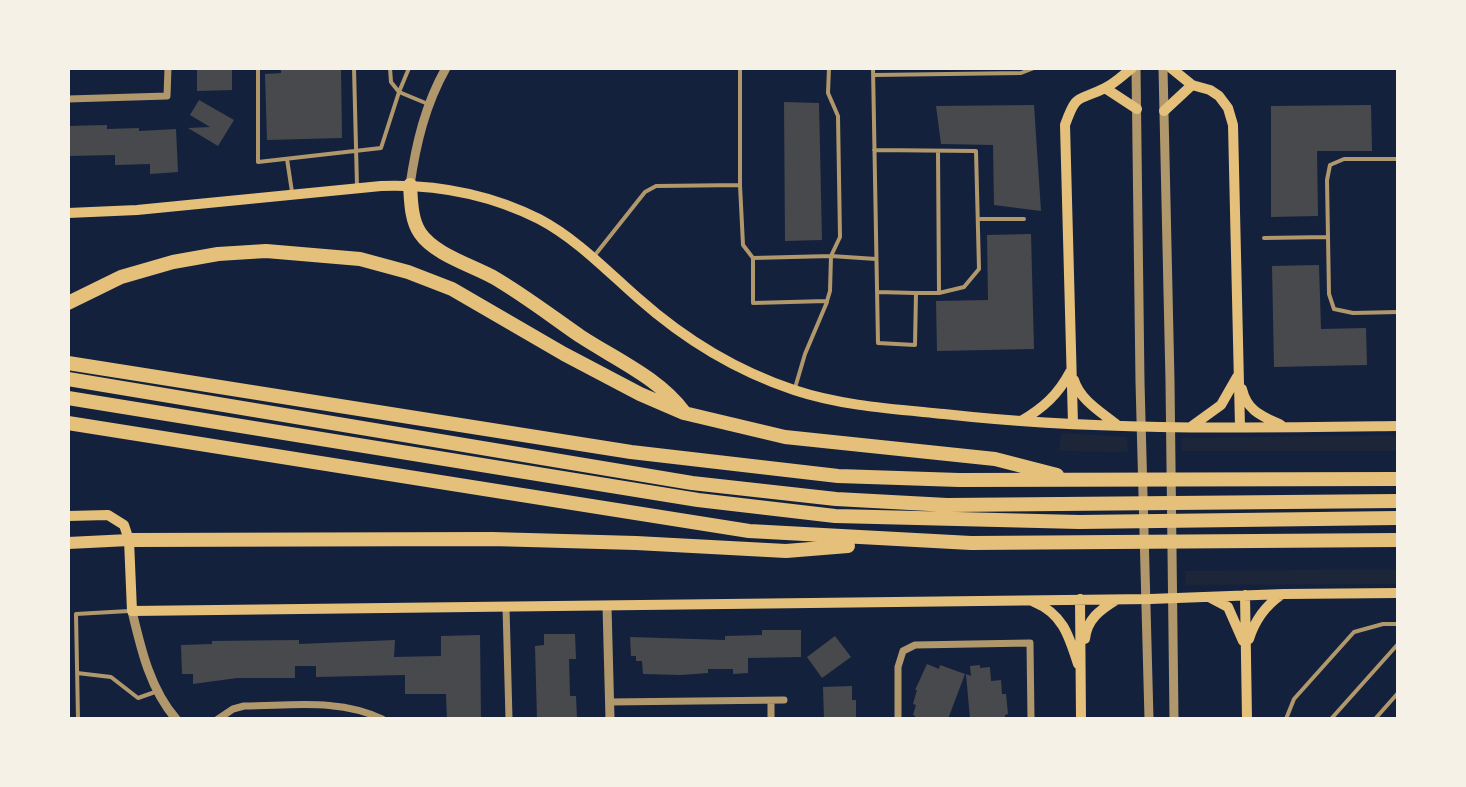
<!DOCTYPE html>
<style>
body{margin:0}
#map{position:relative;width:1466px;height:787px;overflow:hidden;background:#14213d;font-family:Roboto,sans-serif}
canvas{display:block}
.frame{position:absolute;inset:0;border:70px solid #f6f1e7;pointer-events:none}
</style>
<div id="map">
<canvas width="1466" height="787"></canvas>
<div class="frame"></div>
</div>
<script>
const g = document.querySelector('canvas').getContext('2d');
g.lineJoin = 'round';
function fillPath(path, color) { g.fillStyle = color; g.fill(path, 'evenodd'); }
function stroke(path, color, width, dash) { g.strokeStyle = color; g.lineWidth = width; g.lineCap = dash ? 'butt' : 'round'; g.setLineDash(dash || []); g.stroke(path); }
fillPath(new Path2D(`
 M1061,433l66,4 1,15 -69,-1z
 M1398,435v16h-217l1,-13z
 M1398,569v15l-212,1 -1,-14z`), '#1d2539');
fillPath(new Path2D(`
 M197,68h35v22l-35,1z
 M281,68h60l1,70 -75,2 -2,-66 16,-1z
 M199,100l35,20 -16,26 -30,-18 22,-1 -20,-12z
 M784,102l35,1 3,137 -37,1z
 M1034,105l7,106 -47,-6 -1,-60 -52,-1 -5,-38z
 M1371,105l1,46h-55l1,65 -47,1v-111z
 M107,125v4l32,-1v3l37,-2 2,43 -28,2v-10l-35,1v-10l-47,1v-30z
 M1031,234l3,115 -97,2 -1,-50 52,-1 -1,-65z
 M1319,265l2,64 45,-1 1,37 -93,2 -2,-101z
 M762,630h39v27l-53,1v15l-15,1v-5h-25v4l-27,2 -38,-1 -1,-13h-6v-5h-5l-1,-19 95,3v-4l37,-1z
 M544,634h31l1,25h-7l1,37h6l1,23h-40l-2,-73 9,-1z
 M480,635l1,84h-34l-1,-25h-41v-19l-89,2v-11h-21v12h-58l-44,6v-10h-11l-1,-29 31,-1v-3l87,-1v4l96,-4 -1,17 47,-1v-20z
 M835,636l16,21 -29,21 -15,-21z
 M927,664l12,5 1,-4 25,9 -17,45h-33v-3l-2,-1 3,-10 -3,-1 4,-14h-2z
 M980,665v3l10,-1 1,14 10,-1 1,14h4l2,20 -3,1v4h-35l-4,-45 5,2 -1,-10z
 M852,686v14h4v19h-32l-1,-32z`), '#48494c');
stroke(new Path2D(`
 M258,68v94l123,-14 18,-56 29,12
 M354,68l3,118
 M390,68l1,14 8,10 10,-24
 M829,68l-1,25 10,23 2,121 -9,19 45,3
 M873,68l5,275 37,2 1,-52h23l25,-6 15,-18 -3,-118 -102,-1
 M874,75l147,-2 13,-5
 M938,151l1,141
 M287,159l5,33
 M1398,159h-54l-14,6 -3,15 2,114 5,15 19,4 45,-1
 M740,185l3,60 10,13v45l74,-2 3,-10 1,-35 -78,2
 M978,219h46
 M1264,238l64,-1
 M595,255l50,-63 11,-6 84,-1v-117
 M877,292l38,1
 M795,388l10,-34 22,-52
 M77,673l34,4 27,21 20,-7
 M78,719l-2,-105 53,-3
 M1286,719l8,-20 60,-67 29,-8h15
 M1331,719l67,-75
 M1375,719l23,-26`), '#b1986c', 4);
stroke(new Path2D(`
 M68,99l99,-3 1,-28
 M506,607l3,112
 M771,701v18
 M610,702l174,-2
 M218,719l15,-10 11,-3c46,0 95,-8 138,13
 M898,719v-52l5,-16 12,-6 115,-2 1,76`), '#b1986c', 7);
stroke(new Path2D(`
 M1136,68l4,314 9,337
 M1163,68l7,313 4,338
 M410,185c6,-41 15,-80 36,-117
 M607,606l3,113
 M132,611c9,38 18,78 44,108`), '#b1986c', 9);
stroke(new Path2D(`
 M1171,68l21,17 18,5 9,6 9,12 5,17 7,302
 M1105,88l32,21
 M1164,111l28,-26
 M68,213l69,-3 244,-24c55,-2 108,8 158,33 38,20 68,52 99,79 45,40 99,73 156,92 48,16 100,19 150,24 150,17 303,14 454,12
 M1074,380c6,20 27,32 43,45
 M1242,389c5,22 20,27 39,36
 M1021,421c22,-13 37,-26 49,-49
 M1073,424l-8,-299c12,-34 13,-23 40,-37 10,-5 18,-13 27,-20
 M1192,426l29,-21 16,-28
 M68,516l40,-1 16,10 5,15 3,71 1018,-12 134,-5 114,-1
 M1245,595l2,124
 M1211,598l17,9 15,34
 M1080,599l1,120
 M1034,602c29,12 35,34 44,62
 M1085,639c2,-20 15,-29 31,-39
 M1249,639c6,-19 16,-33 32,-44`), '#e5c07b', 10);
stroke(new Path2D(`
 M68,543l61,-3`), '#e5c07b', 12);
stroke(new Path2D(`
 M410,185c1,15 1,35 10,48 14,21 51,32 73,44 31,18 58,39 87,59 35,23 79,42 104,76
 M68,303l53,-26 52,-15 45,-8 48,-3 94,8 48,13 44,17 112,65 76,40 44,19 101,24 210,22 62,16
 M68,363l563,89 207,24 121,4 439,-1
 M68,379l624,104 144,16 111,6 451,-4
 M68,398l630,102 137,16 244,6 319,-4
 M68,423l681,108 222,12 427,-3
 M129,540l363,-1 144,4 150,8 62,-5`), '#e5c07b', 14);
</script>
